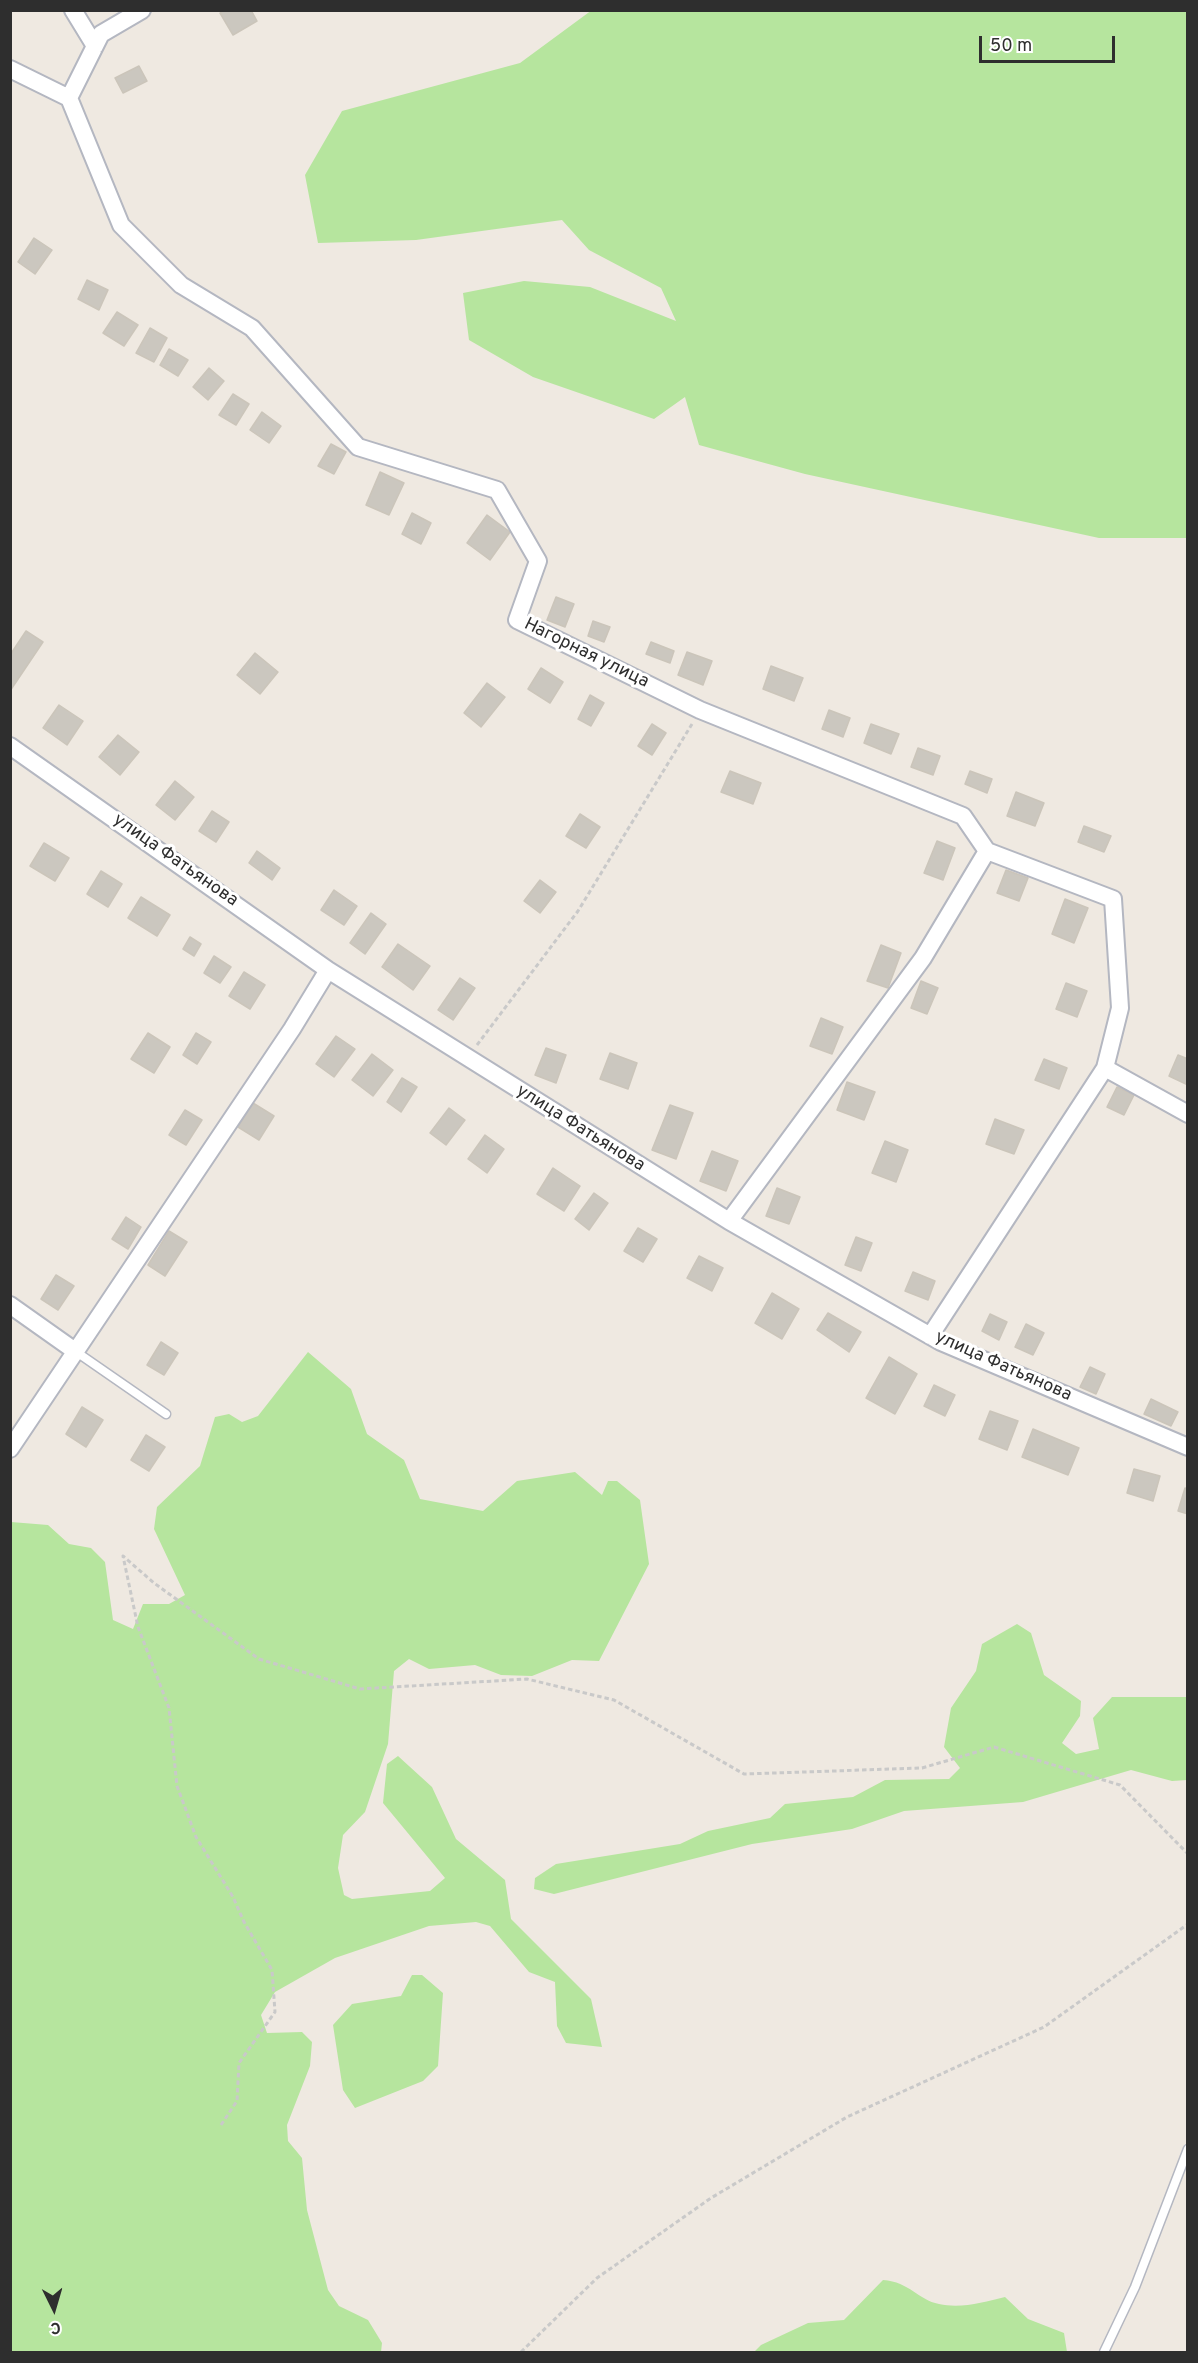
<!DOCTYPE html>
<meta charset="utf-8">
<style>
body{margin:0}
#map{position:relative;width:1198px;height:2363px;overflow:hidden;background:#efe9e1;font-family:Overpass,sans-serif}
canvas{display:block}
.frame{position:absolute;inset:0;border:12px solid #2e2e2e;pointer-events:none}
.north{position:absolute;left:24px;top:2279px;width:60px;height:60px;-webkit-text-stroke:4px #fff;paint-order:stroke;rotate:175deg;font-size:16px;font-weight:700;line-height:24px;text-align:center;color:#2e2e2e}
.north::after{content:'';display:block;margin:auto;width:21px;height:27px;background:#2e2e2e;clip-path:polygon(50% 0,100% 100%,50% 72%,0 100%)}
.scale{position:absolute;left:979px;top:36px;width:136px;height:27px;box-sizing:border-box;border:3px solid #2e2e2e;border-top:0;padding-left:8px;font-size:18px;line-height:21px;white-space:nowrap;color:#2e2e2e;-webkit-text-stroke:4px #fff;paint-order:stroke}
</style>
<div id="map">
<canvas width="1198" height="2363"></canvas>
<div class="frame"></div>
<div class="north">С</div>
<div class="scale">50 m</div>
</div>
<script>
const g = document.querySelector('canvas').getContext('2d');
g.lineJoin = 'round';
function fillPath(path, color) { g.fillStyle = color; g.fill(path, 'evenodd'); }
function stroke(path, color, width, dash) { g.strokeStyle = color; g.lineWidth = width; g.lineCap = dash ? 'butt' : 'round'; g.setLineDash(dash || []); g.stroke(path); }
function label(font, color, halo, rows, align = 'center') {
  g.font = font + ' Overpass,sans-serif'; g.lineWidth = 6; g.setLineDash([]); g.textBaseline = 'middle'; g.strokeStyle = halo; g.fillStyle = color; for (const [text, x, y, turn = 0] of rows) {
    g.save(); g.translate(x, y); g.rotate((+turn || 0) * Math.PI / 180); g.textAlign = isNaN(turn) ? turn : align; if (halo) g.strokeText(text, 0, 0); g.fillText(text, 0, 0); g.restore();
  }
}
fillPath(new Path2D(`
 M592,10l595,1v527h-88l-294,-64 -106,-29 -14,-48 -31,22 -121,-42 -64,-37 -6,-47 61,-12 66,6 86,34 -15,-33 -72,-38 -27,-30 -146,20 -98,3 -13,-68 37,-64 178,-48z
 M308,1352l43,37 16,45 37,26 16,39 63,12 34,-30 58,-9 27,23 6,-14h9l23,19 9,64 -50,97 -27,-1 -40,16 -31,-1 -26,-10 -46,4 -20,-10 -15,12 -6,73 -23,68 -22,23 -5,33 6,27 8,4 78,-8 15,-13 -62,-75 4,-39 11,-8 34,31 24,52 49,41 6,39 80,80 11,48 -36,-4 -9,-17 -2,-44 -26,-10 -39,-46 -14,-4 -47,4 -94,32 -60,34 -14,23 6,18 35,-1 10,10 -2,24 -23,59 1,16 14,17 5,52 21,80 11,16 29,14 14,23 -1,9h-370v-830l37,3 21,19 22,4 14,14 8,58 20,9 10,-25h26l16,-9 -31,-66 3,-22 43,-41 15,-49 14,-3 13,8 16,-6z
 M1017,1624l14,9 13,42 37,26 -1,15 -18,27 14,11 23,-5 -6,-31 19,-21h75v83l-15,1 -41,-11 -108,32 -119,9 -52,18 -100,15 -198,50 -20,-5 1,-11 21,-14 124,-20 28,-13 62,-13 15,-14 68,-7 32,-17 64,-1 11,-11 -16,-21 7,-39 25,-37 6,-27z
 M412,1975h10l21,18 -5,73 -15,15 -68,27 -12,-18 -10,-65 19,-21 49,-8z
 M883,2280c27,2 35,20 56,24 22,5 45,-2 66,-7l23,22 36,14 3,19h-313l7,-7 47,-22 36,-3z`), '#b6e59e');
const building = new Path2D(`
 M224,10h27l6,11 -24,14 -13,-22z
 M139,66l8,15 -24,12 -8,-15z
 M34,238l18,12 -17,24 -17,-12z
 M87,280l21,10 -9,20 -21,-11z
 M117,312l21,13 -14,21 -21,-13z
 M150,328l17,10 -13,24 -18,-9z
 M169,349l19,11 -10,16 -18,-11z
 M209,368l15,13 -16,19 -15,-13z
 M233,394l16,10 -13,21 -17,-10z
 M262,412l19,14 -12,17 -19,-13z
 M331,444l15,8 -12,22 -16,-8z
 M380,472l24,11 -15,32 -23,-10z
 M412,513l19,10 -10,21 -19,-10z
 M487,515l23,17 -20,28 -23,-17z
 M556,597l18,7 -9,23 -18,-7z
 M593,621l17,6 -6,15 -16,-6z
 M26,631l17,11 -33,49v-36z
 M651,642l23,9 -4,12 -24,-9z
 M687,652l25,9 -9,24 -25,-10z
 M255,653l23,19 -18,22 -23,-19z
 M771,666l32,12 -9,23 -31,-12z
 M541,668l22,14 -13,21 -22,-14z
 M487,683l18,14 -24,30 -17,-14z
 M590,695l14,8 -13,23 -13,-7z
 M59,705l24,16 -16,24 -24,-17z
 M829,710l21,8 -7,19 -21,-8z
 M652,724l14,9 -14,22 -14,-9z
 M871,724l28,10 -8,20 -27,-11z
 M118,735l21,17 -19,23 -21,-18z
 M918,748l22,8 -7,19 -22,-8z
 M730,771l31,12 -8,21 -32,-12z
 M970,771l22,8 -5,14 -22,-9z
 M175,781l19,16 -19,23 -19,-15z
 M1016,792l28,11 -9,23 -28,-10z
 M212,811l17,11 -13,20 -17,-11z
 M580,814l20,13 -14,21 -20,-12z
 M1084,826l27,10 -7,16 -26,-10z
 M937,841l18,7 -12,32 -19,-7z
 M44,843l25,15 -14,23 -25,-15z
 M257,851l23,17 -8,12 -23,-17z
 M1006,870l22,8 -9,23 -22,-8z
 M101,871l21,13 -14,23 -21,-13z
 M540,880l16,12 -16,21 -16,-12z
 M334,890l23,16 -13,19 -23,-15z
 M141,897l29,18 -13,21 -29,-18z
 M1065,899l23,9 -14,35 -22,-9z
 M371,913l15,11 -21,30 -15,-11z
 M190,937l11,7 -7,12 -11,-7z
 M398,944l32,22 -17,24 -31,-23z
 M881,945l20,8 -13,35 -21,-7z
 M214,956l17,11 -11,16 -16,-10z
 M244,972l21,13 -15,24 -21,-13z
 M460,978l15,10 -22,32 -15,-10z
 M921,981l17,7 -11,26 -16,-6z
 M1066,983l21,8 -10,26 -21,-8z
 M821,1018l22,9 -11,27 -22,-8z
 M148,1033l22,14 -16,26 -23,-14z
 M196,1033l15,9 -14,22 -14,-9z
 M336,1036l19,13 -21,28 -18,-13z
 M546,1048l20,7 -10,28 -21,-8z
 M610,1053l27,10 -9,26 -28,-10z
 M372,1054l21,16 -20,26 -21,-16z
 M1178,1055l10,4v26l-19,-9z
 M1044,1059l23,9 -8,21 -24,-9z
 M402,1078l15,9 -16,25 -14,-10z
 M847,1082l28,10 -11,28 -27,-10z
 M1117,1087l17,8 -10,20 -17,-8z
 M253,1103l21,13 -15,24 -21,-13z
 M670,1105l23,8 -17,46 -24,-9z
 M449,1108l16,12 -19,25 -16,-12z
 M185,1110l17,10 -16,25 -17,-10z
 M995,1119l29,11 -10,24 -28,-10z
 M485,1135l19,14 -17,24 -19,-14z
 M885,1141l23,9 -12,32 -24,-9z
 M712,1151l26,10 -12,30 -26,-10z
 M553,1168l27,18 -16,25 -27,-17z
 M777,1188l23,9 -11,27 -23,-8z
 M594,1193l14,10 -19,27 -14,-11z
 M126,1217l15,10 -13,22 -16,-10z
 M638,1228l19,11 -14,23 -19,-11z
 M169,1231l18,11 -22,34 -17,-11z
 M856,1237l16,6 -11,28 -16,-6z
 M699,1256l24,12 -11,23 -25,-13z
 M913,1272l22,9 -7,19 -23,-9z
 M56,1275l18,11 -16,24 -17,-11z
 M772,1293l27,16 -17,30 -27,-16z
 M828,1313l33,19 -12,20 -32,-22z
 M990,1314l17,8 -8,18 -17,-9z
 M1026,1324l18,9 -11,22 -18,-8z
 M161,1342l17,11 -14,22 -17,-10z
 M889,1357l28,17 -22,40 -29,-16z
 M1090,1367l15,7 -9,20 -16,-7z
 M934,1385l21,10 -10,21 -21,-10z
 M1151,1399l27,13 -7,14 -27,-12z
 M82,1407l21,13 -17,27 -20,-13z
 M990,1411l28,10 -11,29 -28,-11z
 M1033,1429l46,19 -11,27 -46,-18z
 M146,1435l19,12 -16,24 -18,-11z
 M1134,1469l26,7 -7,25 -26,-8z
 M1185,1488l3,1v25l-10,-3z`);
fillPath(building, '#cbc7bf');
stroke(building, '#cbc5ba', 1.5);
const lane = new Path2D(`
 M75,1351l91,63
 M1104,2352l31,-65 53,-138`);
const street = new Path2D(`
 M73,10l22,36
 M10,69l59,29
 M69,98l52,127 60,60 71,43 106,119 139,43 41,71 -21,59 183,90 263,106 24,35 126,48 7,109 -15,60 -175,268
 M69,98l32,-64 41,-24
 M10,746l318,224 401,251 212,121 247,105
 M1105,1068l83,46
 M729,1221l194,-263 64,-107
 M10,1305l65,46
 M10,1449l282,-420 36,-59`);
stroke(lane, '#b4b7c1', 11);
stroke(street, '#b4b7c1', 20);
stroke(new Path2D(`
 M477,1045l101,-134 114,-187
 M221,2125l16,-24 2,-38 36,-51 -3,-42 -28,-48 -11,-25 -37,-60 -19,-51 -8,-78 -31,-81 -15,-71 31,27 105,76 101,30 167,-10 87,21 130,74 178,-6 72,-21 126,38 68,69
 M521,2352l76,-74 114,-80 136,-81 197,-90 144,-103`), '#c9c9c9', 3, [4.5, 3]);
stroke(lane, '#fff', 8);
stroke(street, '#fff', 16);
label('18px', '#2e2e2e', '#fff', [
 ["Нагорная улица",586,654,26],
 ["улица Фатьянова",175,861,35],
 ["улица Фатьянова",580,1129,32],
 ["улица Фатьянова",1003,1367,24]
]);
</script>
